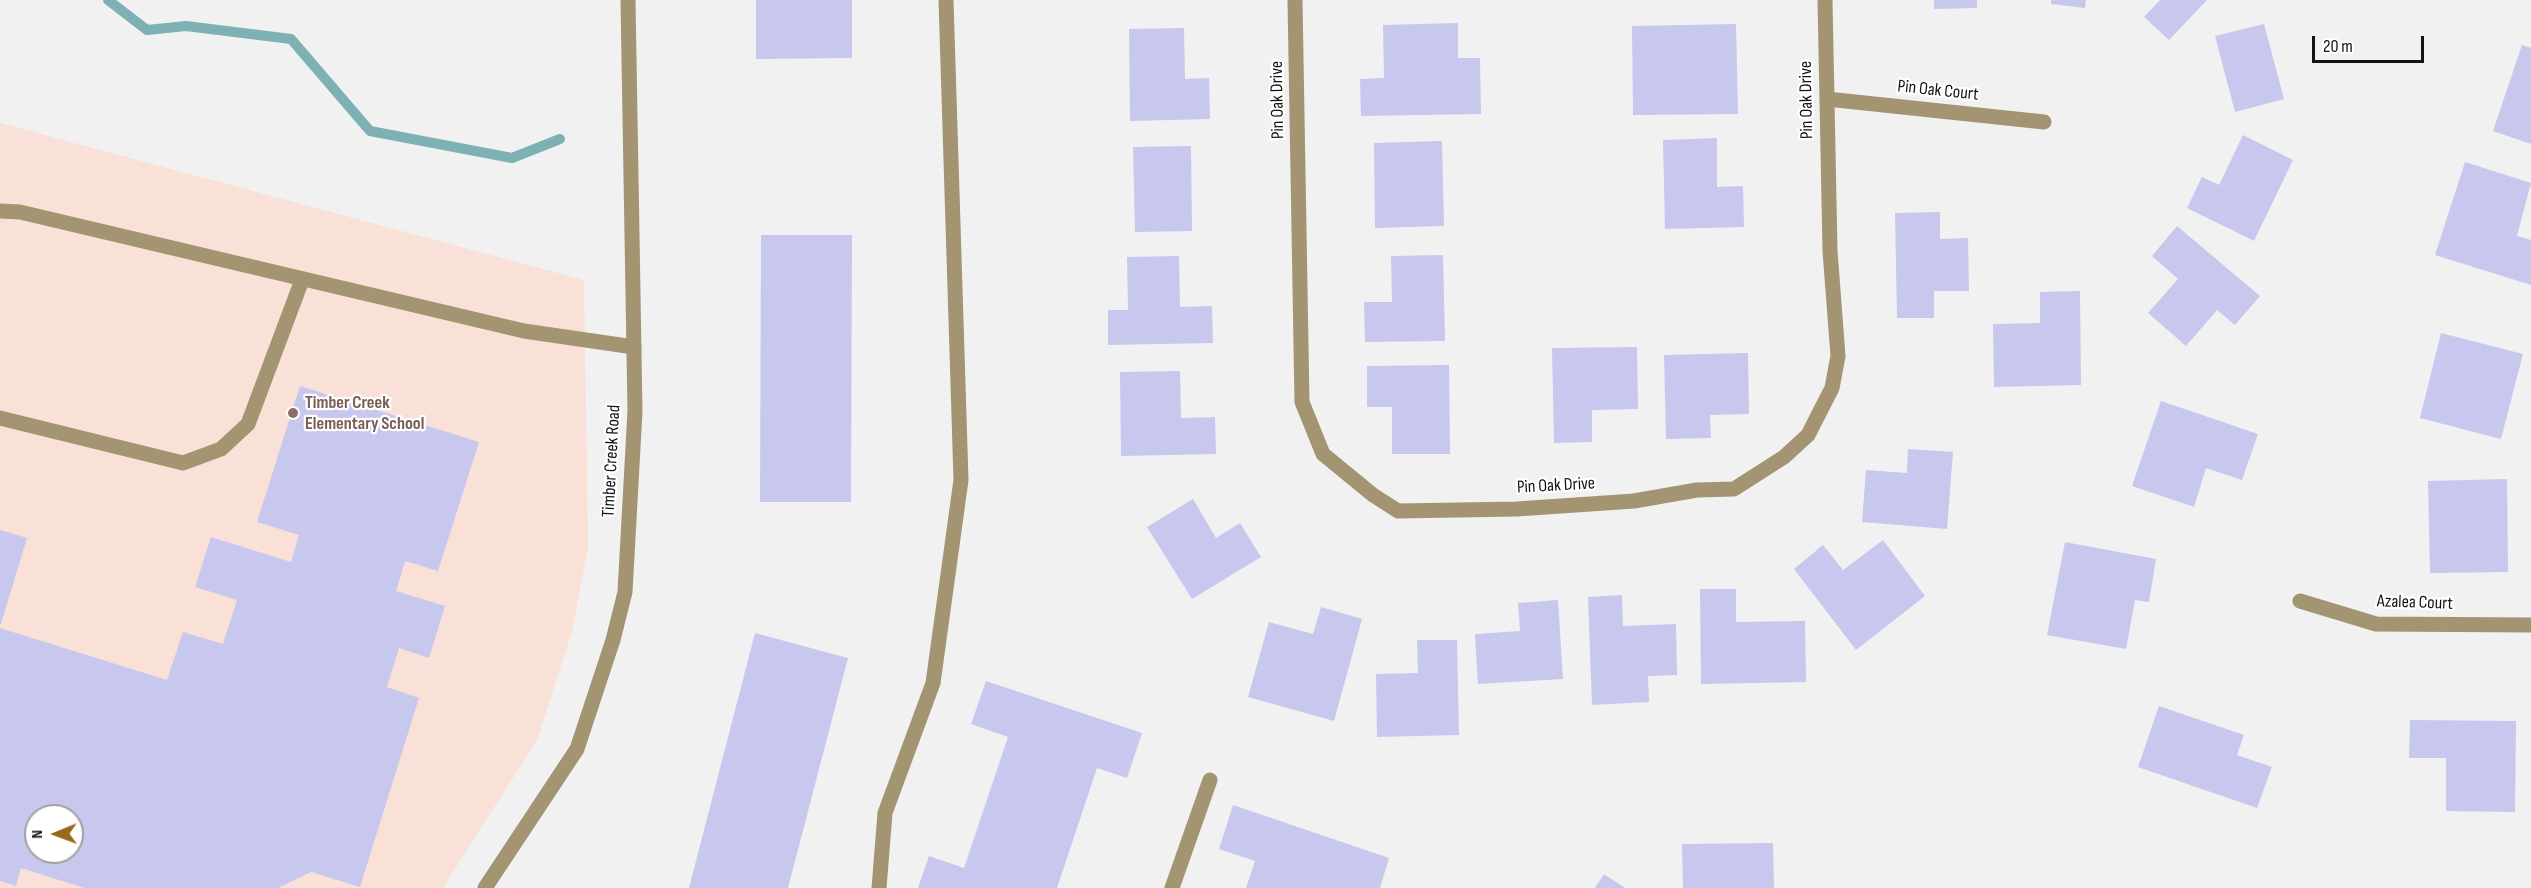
<!DOCTYPE html>
<style>
body{margin:0}
#map{position:relative;width:2531px;height:888px;overflow:hidden;background:#f1f1f2;font-family:"Sofia Sans Condensed",sans-serif}
canvas{display:block}
.north{position:absolute;left:24px;top:804px;width:60px;height:60px;box-sizing:border-box;background:#fff;border:2px solid #a1a1a1;border-radius:50%;rotate:269deg;font-size:16px;font-weight:700;line-height:24px;text-align:center;color:#131314}
.north::after{content:'';display:block;margin:auto;width:21px;height:27px;background:#986a1a;clip-path:polygon(50% 0,100% 100%,50% 72%,0 100%)}
.scale{position:absolute;left:2312px;top:36px;width:112px;height:27px;box-sizing:border-box;border:3px solid #131314;border-top:0;padding-left:8px;font-size:18px;line-height:21px;white-space:nowrap;color:#131314;-webkit-text-stroke:4px #fff;paint-order:stroke}
</style>
<div id="map">
<canvas width="2531" height="888"></canvas>
<div class="north">N</div>
<div class="scale">20 m</div>
</div>
<script>
const g = document.querySelector('canvas').getContext('2d');
g.lineJoin = 'round';
function fillPath(path, color) { g.fillStyle = color; g.fill(path, 'evenodd'); }
function stroke(path, color, width, dash) { g.strokeStyle = color; g.lineWidth = width; g.lineCap = dash ? 'butt' : 'round'; g.setLineDash(dash || []); g.stroke(path); }
function label(font, color, halo, rows, align = 'center') {
  g.font = font + ' "Sofia Sans Condensed",sans-serif'; g.lineWidth = 4.5; g.setLineDash([]); g.textBaseline = 'middle'; g.strokeStyle = halo; g.fillStyle = color; for (const [text, x, y, turn = 0] of rows) {
    g.save(); g.translate(x, y); g.rotate((+turn || 0) * Math.PI / 180); g.textAlign = isNaN(turn) ? turn : align; if (halo) g.strokeText(text, 0, 0); g.fillText(text, 0, 0); g.restore();
  }
}
fillPath(new Path2D(`
 M0,123l584,157 4,266 -16,86 -35,108 -94,148h-443zM36,816h36v36h-36z`), '#f9e1d7');
stroke(new Path2D(`
 M108,0l39,30 39,-4 105,13 79,92 142,27 48,-19`), '#7eb1b3', 10);
fillPath(new Path2D(`
 M756,0h96v58l-96,1z
 M1934,0h43v8l-43,1z
 M2051,0h35l-1,8 -34,-4z
 M2160,0h47l-38,40 -25,-23z
 M1458,23v35h22l1,56 -120,2 -1,-37 24,-1 -1,-53z
 M1736,24l2,90 -105,1 -1,-89z
 M2264,24l20,75 -49,13 -20,-76z
 M1184,28l1,51 24,-1 1,41 -80,2 -1,-92z
 M2522,45l9,3v96l-38,-13z
 M2243,135l50,25 -39,81 -67,-33 15,-31 17,8z
 M1717,138v49l26,-1 1,41 -79,2 -2,-89z
 M1442,141l2,85 -69,2 -1,-85z
 M1191,146l1,85 -57,1 -2,-85z
 M2465,162l66,21 -14,53 14,4v45l-96,-30z
 M1940,212v27l28,-1 1,53h-35v27h-37l-2,-105z
 M2177,226l83,70 -25,29 -18,-15 -31,36 -38,-33 30,-34 -26,-23z
 M761,235h91l-1,267h-91z
 M1443,255l2,86 -80,1 -1,-40h28l-1,-46z
 M1179,256l1,51 32,-1 1,37 -105,2v-35h20l-1,-53z
 M2080,291l1,94 -87,2 -1,-63 47,-1v-31z
 M2441,333l82,21 -22,85 -81,-21z
 M1637,347l1,62 -46,1v32l-38,1 -2,-95z
 M1748,353l1,61 -39,1 1,23 -45,1 -2,-84z
 M1449,365l1,89h-58v-47h-25v-41z
 M1180,371l1,47 34,-1 1,37 -95,2 -1,-84z
 M300,386l179,56 -41,129 -33,-10 -9,30 49,15 -16,52 -30,-10 -12,39 32,11 -59,189 -49,-15 -33,16h-194l-63,-20 -5,18 -16,-5v-253l167,52 16,-48 40,12 14,-44 -42,-13 16,-50 80,25 8,-27 -42,-13zM36,816h36v36h-36z
 M2161,401l97,33 -16,46 -36,-12 -12,39 -62,-21z
 M1908,449l45,3 -6,77 -85,-7 4,-52 41,3z
 M2507,479l1,93 -78,1 -2,-92z
 M1193,499l23,39 24,-15 21,34 -69,42 -45,-72z
 M0,530l27,8 -26,86h-1z
 M1883,540l42,56 -69,54 -62,-81 29,-24 20,25z
 M2065,542l91,17 -7,43 -14,-2 -9,49 -79,-14z
 M1700,589h36v33l69,-1 1,61 -105,2z
 M1622,595l1,31 53,-2 1,51 -29,1 1,26 -57,3 -4,-108z
 M1558,600l5,79 -85,5 -3,-50 45,-3 -2,-28z
 M1321,607l41,12 -28,102 -86,-24 21,-75 44,12z
 M755,633l93,25 -60,230h-99z
 M1417,640h40l2,95 -82,2 -1,-63 42,-1z
 M986,681l156,52 -15,45 -30,-10 -40,120h-139l11,-32 35,12 44,-131 -37,-13z
 M2159,706l85,29 -7,20 35,12 -15,41 -119,-41z
 M2410,720l106,1 -1,91 -69,-1v-53h-37z
 M1233,805l156,53 -9,30h-134l9,-27 -36,-12z
 M1773,843l1,45h-91l-1,-44z
 M1604,874l21,14h-30z`), '#c8c7ee');
stroke(new Path2D(`
 M0,211l20,1 504,119 110,16
 M0,418l183,45 38,-14 27,-25 54,-144
 M879,888l6,-75 48,-130 28,-203 -15,-480
 M1172,888l38,-108`), '#a39472', 15);
stroke(new Path2D(`
 M1295,0l7,402 21,52 50,41 25,16 119,-2 117,-8 63,-11 37,-1 50,-32 24,-22 24,-47 6,-32 -8,-105 -5,-251
 M1827,99l217,23
 M2300,601l76,23 155,1`), '#a39472', 15);
stroke(new Path2D(`
 M485,888l92,-139 36,-109 12,-48 10,-181 -7,-411`), '#a39472', 15);
for (const [x, y, r, color] of [
 [293,413,6,"#8d6e63"]
]) { const dot = new Path2D(); dot.arc(x, y, r, 0, 2 * Math.PI); g.fillStyle = color; g.fill(dot); stroke(dot, '#fff', 2); }
label('18px', '#131314', '#fff', [
 ["Pin Oak Court",1938,91,6],
 ["Pin Oak Drive",1278,100,-91],
 ["Pin Oak Drive",1807,100,-91],
 ["Timber Creek Road",612,461,-87],
 ["Pin Oak Drive",1556,486,-3],
 ["Azalea Court",2415,603,2]
]);
label('bold 18px', '#785e54', '#fff', [
 ["Timber Creek",305,403],
 ["Elementary School",305,424]
], 'left');
</script>
